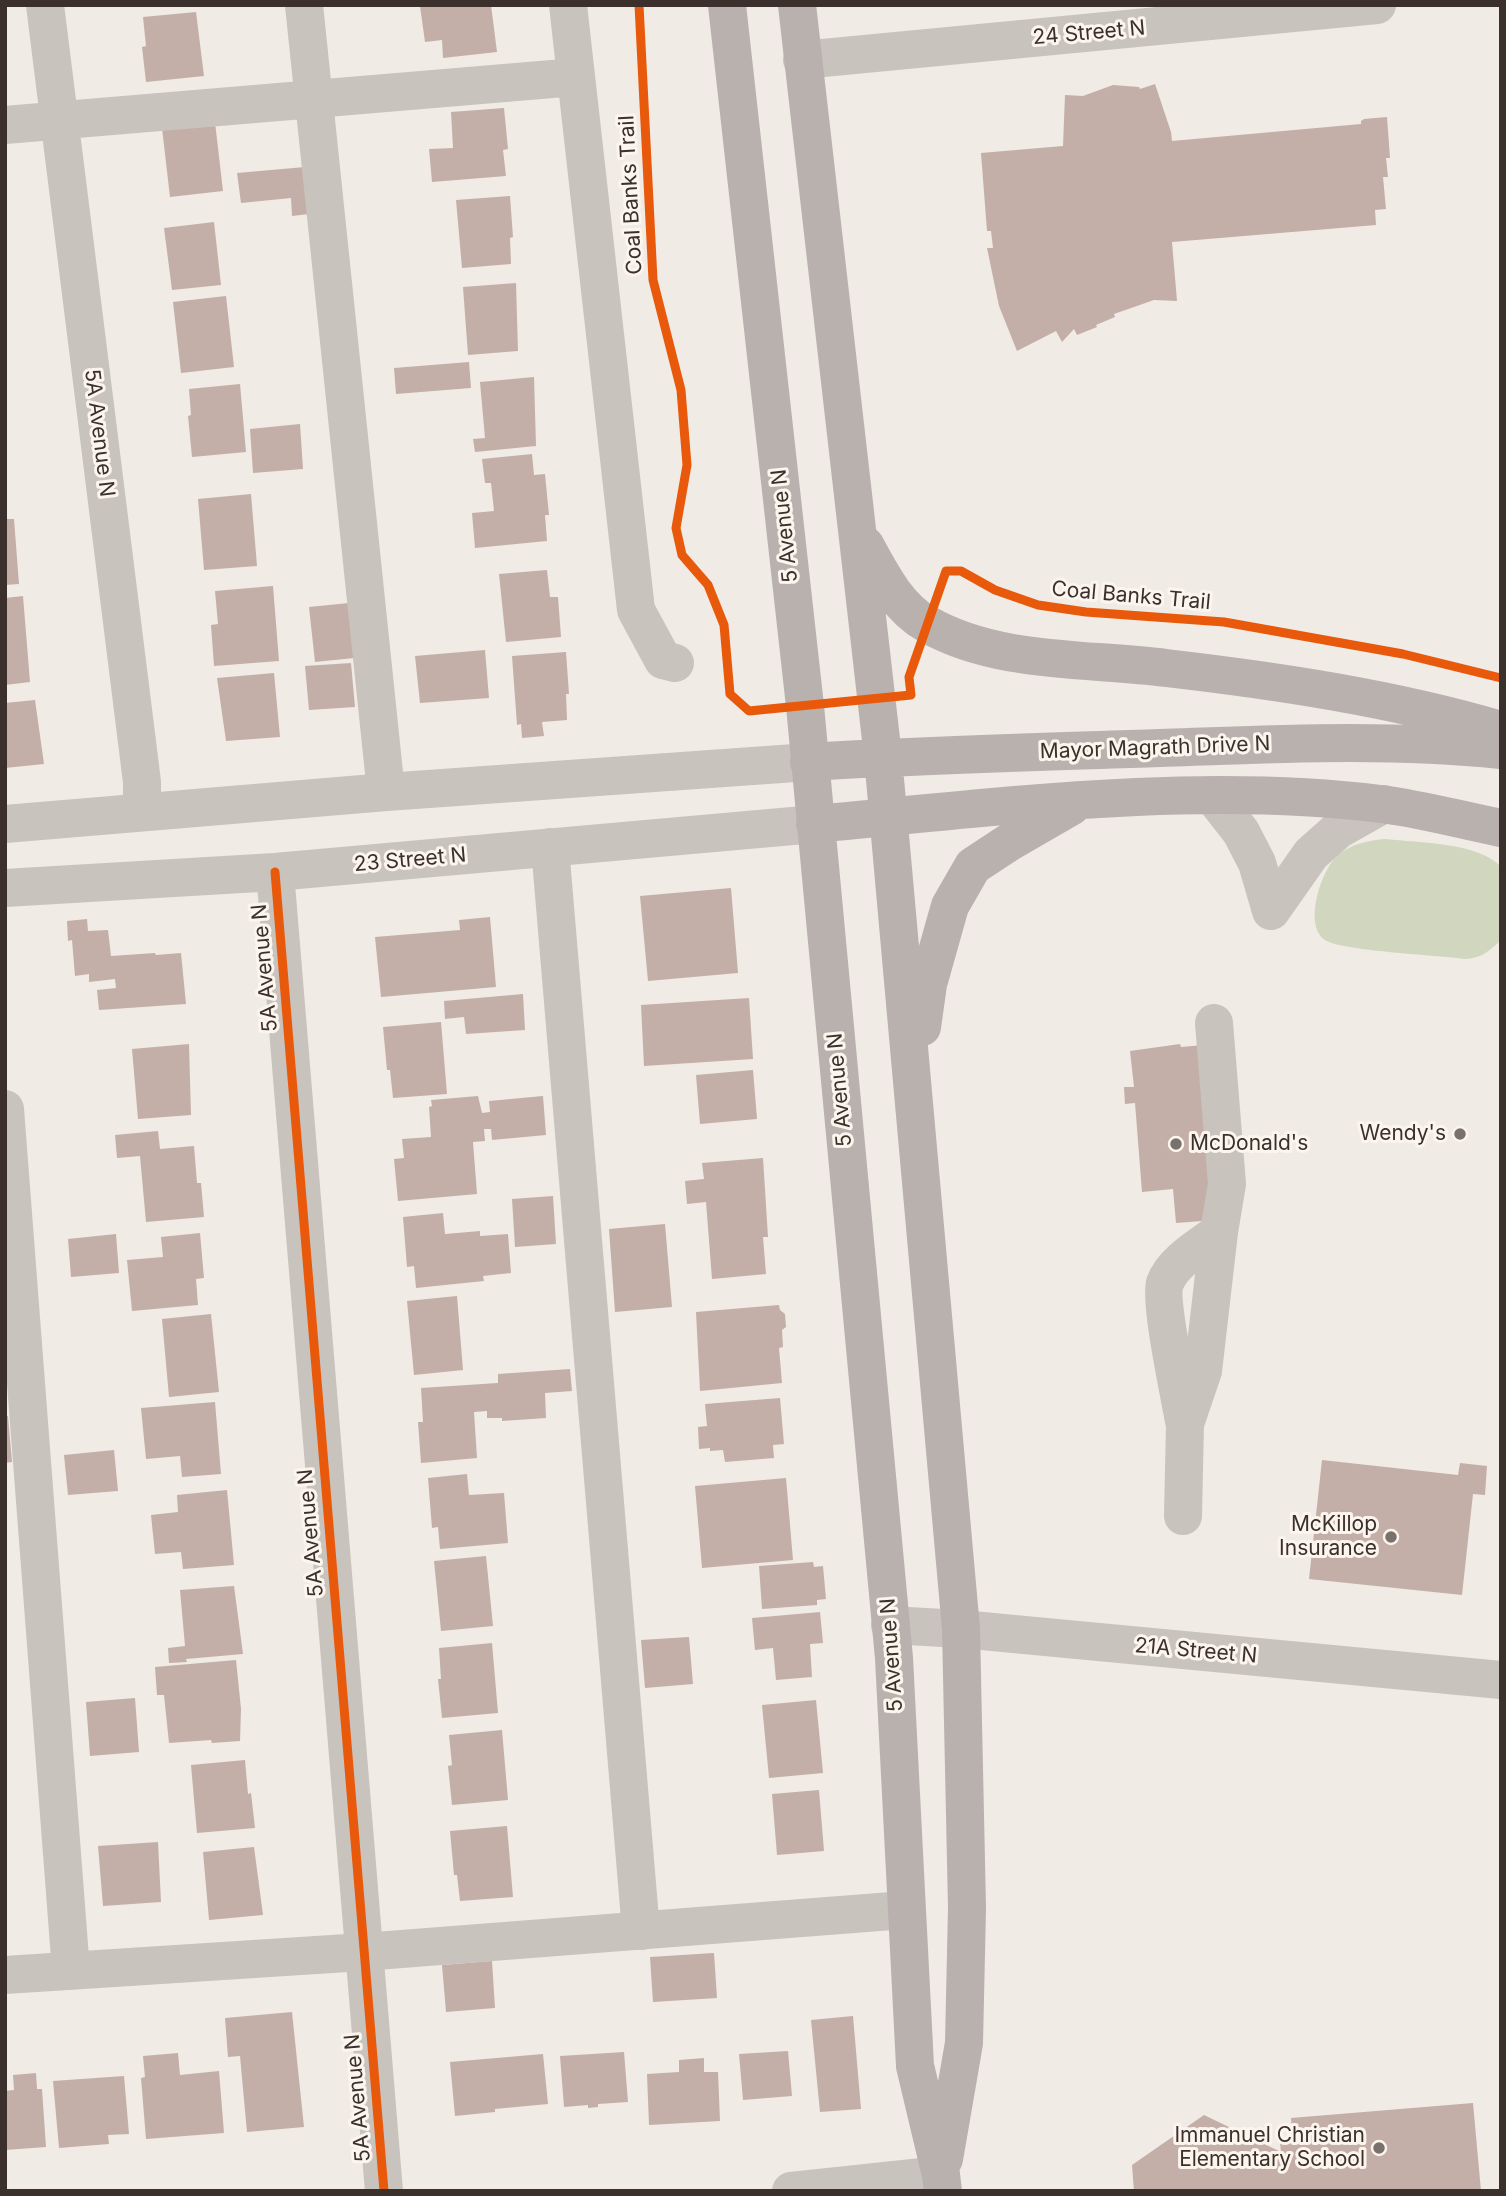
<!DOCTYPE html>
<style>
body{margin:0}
#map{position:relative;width:1506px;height:2196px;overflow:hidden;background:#f0ebe5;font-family:Inter,sans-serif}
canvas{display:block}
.frame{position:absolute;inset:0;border:7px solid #3b302b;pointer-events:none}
</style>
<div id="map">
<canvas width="1506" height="2196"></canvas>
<div class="frame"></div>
</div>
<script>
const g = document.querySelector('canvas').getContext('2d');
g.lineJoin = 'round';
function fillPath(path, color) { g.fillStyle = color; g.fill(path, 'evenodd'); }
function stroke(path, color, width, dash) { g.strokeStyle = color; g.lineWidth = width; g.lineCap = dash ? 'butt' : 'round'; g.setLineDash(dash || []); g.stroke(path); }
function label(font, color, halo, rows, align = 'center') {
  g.font = font + ' Inter,sans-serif'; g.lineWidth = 6; g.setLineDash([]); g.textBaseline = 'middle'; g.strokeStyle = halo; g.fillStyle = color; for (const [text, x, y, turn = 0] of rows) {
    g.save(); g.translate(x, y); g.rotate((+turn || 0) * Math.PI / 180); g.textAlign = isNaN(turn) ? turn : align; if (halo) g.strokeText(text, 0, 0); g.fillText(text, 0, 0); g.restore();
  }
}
fillPath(new Path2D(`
 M1386,839c32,4 93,3 115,28v73c-11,11 -21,19 -37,19 -26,-4 -123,-8 -139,-19 -22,-15 -4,-69 12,-84 14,-12 31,-16 49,-17z`), '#d1d6bf');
fillPath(new Path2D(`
 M431,5h60l6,47 -54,6 -1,-18 -17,2 -5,-36z
 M196,12l8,64 -58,6 -4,-35 4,-1 -3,-29z
 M1155,84l16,48 1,9 189,-17v-3l3,-2 23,-2 3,41h-4l2,19h-5l3,32 -11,1 1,15 -204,17 5,59 -23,-1 -40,14 1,3 -19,8 1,2 -20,8 -3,-6 -12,13 -6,-11 -39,20 -18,-45 -12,-58h6l-2,-17h-4l-6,-78 82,-7 2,-51 18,1 30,-11 26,2 1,2z
 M504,108l4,41 -5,1 3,26 -74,6 -3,-33 24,-1 -2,-36z
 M215,122l8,69 -53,6 -8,-69z
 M305,167l4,47 -17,2 -1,-18 -50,5 -4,-30z
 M510,196l3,41 -3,1 1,26 -49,4 -6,-68z
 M214,222l7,63 -49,5 -8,-62z
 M516,283l2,68 -50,4 -5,-68z
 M226,296l8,71 -53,6 -8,-71z
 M469,362l2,26 -75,6 -2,-26z
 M534,377l2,69 -61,6 -2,-13 12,-1 -5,-56z
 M240,384l6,68 -54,5 -4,-41 3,-1 -2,-26z
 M300,424l3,45 -50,4 -3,-44z
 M532,454l2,21 11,-1 4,41h-4l2,26 -72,7 -3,-35 22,-2 -3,-28h-6l-3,-24z
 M251,494l6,72 -53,4 -6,-71z
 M5,519h9l5,65 -14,1z
 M547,570l3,27h8l3,40 -55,5 -7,-68z
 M273,586l6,75 -65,5 -3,-41 7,-1 -3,-33z
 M23,596l7,86 -25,3v-87z
 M359,602l5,55 -49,5 -6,-55z
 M485,650l4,48 -69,5 -5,-47z
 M566,652l3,42h-3l1,26 -25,2 2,14 -22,2 -1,-14 -4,1 -5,-69z
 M351,663l4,44 -46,3 -4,-44z
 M274,673l6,64 -54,4 -9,-63z
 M35,700l9,64 -39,4v-65z
 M731,888l7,85 -90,8 -8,-85z
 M490,917l6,70 -115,10 -6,-60 85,-7 -1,-10z
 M87,919l1,12 20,-1 3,26 44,-3 1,2 25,-2 5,51 -87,6 -2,-20 19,-2 -1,-9 -26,3v-8l-14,2 -3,-36 -4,1 -1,-20z
 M523,994l2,36 -59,4 -2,-17 -19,2 -1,-18z
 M749,998l4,61 -109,7 -3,-61z
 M441,1022l6,72 -54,4 -3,-28h-3l-4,-43z
 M189,1044l2,71 -53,4 -6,-70z
 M1180,1044l1,3 23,-2 13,139 -15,37 -26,2 -3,-34 -31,3 -7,-89 -10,1 -1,-17h10l-4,-36z
 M753,1070l4,49 -57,5 -4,-49z
 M478,1096l4,17 8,-1 -1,-11 54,-5 3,39 -54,5 -1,-11h-7l1,12 -12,1 4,52 -79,7 -4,-42 10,-1 -2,-19 29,-2 -2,-30 3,-1 -1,-6z
 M158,1131l2,18 34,-3 3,37h4l3,34 -58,5 -6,-66 -23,2 -2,-23z
 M763,1158l5,79h-5l3,37 -54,5 -6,-77 -19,2 -2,-23 19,-2 -2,-16z
 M553,1196l3,48 -41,3 -3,-48z
 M443,1213l2,21 35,-3v5l28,-2 3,39 -28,3 1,5 -68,7 -2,-22 -7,1 -4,-50z
 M665,1224l7,83 -57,5 -6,-83z
 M200,1233l4,45 -8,1 2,26 -66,6 -5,-51 36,-3 -2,-20z
 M116,1234l3,39 -48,4 -3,-38z
 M457,1296l6,74 -49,5 -7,-74z
 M779,1305l1,5 5,4 1,13 -4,3 1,17 -4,1 3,35 -82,8 -4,-79z
 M211,1314l8,78 -50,5 -7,-78z
 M570,1369l2,22 -27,2 1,25 -44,3v-3h-15v-7l-13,1 3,46 -56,5 -3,-41h5l-2,-34 77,-5v-9z
 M780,1398l4,46 -11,1 1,13 -49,4 -2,-12 -13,1v-3l-11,1 -1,-22 9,-1 -2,-22z
 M215,1402l6,72 -39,3 -2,-21 -34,3 -5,-51z
 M5,1416h3l4,46 -7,1z
 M114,1450l4,41 -50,4 -4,-40z
 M1322,1460l136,15 2,-12 27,3 -2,29 -12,-1 -11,101 -153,-16z
 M467,1474l2,21 35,-2 4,50 -68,6 -2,-22 -6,1 -4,-50z
 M786,1478l7,82 -91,8 -7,-82z
 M227,1490l7,75 -51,4 -2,-17 -26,2 -4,-39 27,-3 -1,-17z
 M486,1556l7,70 -52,5 -7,-70z
 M813,1562l1,5 9,-1 3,33 -9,1v5l-55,4 -3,-43z
 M234,1586l9,68 -57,5 1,3 -18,1 -1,-15 17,-2 -5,-56z
 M820,1612l3,31 -13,1 2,33 -36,3 -3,-32 -18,2 -3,-32z
 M689,1637l4,47 -48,4 -4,-48z
 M492,1643l6,70 -56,5 -4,-39h3l-2,-31z
 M236,1660l5,49 -1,32 -28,2 -1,-3 -42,3 -5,-48h-7l-2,-28z
 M135,1698l4,54 -49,4 -4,-54z
 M816,1700l7,73 -54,5 -7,-73z
 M502,1730l6,70 -56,5 -4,-39 4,-1 -3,-30z
 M245,1760l3,34 3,-1 4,35 -58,5 -6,-68z
 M819,1790l5,61 -47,4 -5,-61z
 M507,1826l6,71 -53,4 -3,-26h-3l-4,-44z
 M158,1842l3,60 -58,4 -5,-60z
 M254,1847l9,68 -54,5 -6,-68z
 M714,1953l3,45 -64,4 -3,-45z
 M492,1961l3,47 -49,4 -4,-47z
 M292,2012l12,115 -57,5 -7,-76 -12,1 -3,-39z
 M853,2016l8,93 -41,3 -9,-92z
 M788,2051l4,45 -49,4 -4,-46z
 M624,2052l4,50 -30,2v3l-10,1v-3l-24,2 -4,-51z
 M178,2053l2,22 39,-4 5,62 -78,6 -5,-61 4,-1 -2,-21z
 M543,2054l5,50 -53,5v3l-40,4 -5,-54z
 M704,2058v14h14l2,49 -71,4 -2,-51 32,-2v-12z
 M36,2073l1,16h5l4,58 -41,3v-59l9,-1 -1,-15z
 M124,2076l5,58 -21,1 1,9 -50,4 -6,-67z
 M1473,2103l8,88h-347l-2,-26 72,-50 77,37 -1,-9 13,-1 -2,-24z`), '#c3afa7');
stroke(new Path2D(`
 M45,5l97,777v29
 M304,5l82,787
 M568,5l68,605 27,50 12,3
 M802,60l575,-55
 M5,125l571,-48
 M1212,795l29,37 16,31 14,48
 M5,824l381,-32 423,-30
 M550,847l91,1084
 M275,872l109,1319
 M5,888l270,-16 540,-48
 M1271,911l40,-57 27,-24 46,-26
 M5,1109l66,862
 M1184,1421c-4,-23 -25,-121 -19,-138 8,-22 36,-37 54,-51
 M1183,1516l2,-92 18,-53 16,-139 8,-48 -13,-161
 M890,1625l71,4 540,51
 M5,1975l358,-23 542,-42
 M791,2191l150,-16`), '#c9c3be', 38);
stroke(new Path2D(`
 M727,5l78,701 89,952 21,408 26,109 2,16
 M797,5l86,752 78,872 6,279 -3,135 -20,116
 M865,545c16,29 32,62 62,79 69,40 161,34 239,44 112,13 226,30 335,62
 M809,762c117,-7 234,-10 351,-14 114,-4 228,-10 341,2
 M815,824c183,-17 383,-43 566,-20 40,5 80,16 120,24
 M922,1027l6,-43 22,-78 23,-40 35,-23 64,-37`), '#b8b1ad', 38);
stroke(new Path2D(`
 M639,5l14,275 28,110 6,75 -11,63 6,27 26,30 16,40 6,69 19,17 162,-16 -2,-18 37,-106h15l34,19 43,15 48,7 138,10 179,32 98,24
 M275,872l109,1319`), '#e8590c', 9);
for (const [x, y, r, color] of [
 [1460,1134,7,"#7a716c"],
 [1176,1144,7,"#7a716c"],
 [1391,1537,7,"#7a716c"],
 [1379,2148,7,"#7a716c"]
]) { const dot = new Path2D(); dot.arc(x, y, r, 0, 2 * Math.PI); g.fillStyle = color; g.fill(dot); stroke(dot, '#fbf5ee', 2.5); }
label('21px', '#3b302b', '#fbf5ee', [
 ["24 Street N",1089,33,-5],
 ["Coal Banks Trail",631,195,-93],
 ["5A Avenue N",99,433,83],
 ["5 Avenue N",785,526,-96],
 ["Coal Banks Trail",1131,596,5],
 ["Mayor Magrath Drive N",1155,748,-2],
 ["23 Street N",410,860,-5],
 ["5A Avenue N",265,968,-95],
 ["5 Avenue N",840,1090,-95],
 ["5A Avenue N",311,1533,-95],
 ["21A Street N",1196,1651,5],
 ["5 Avenue N",892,1655,-94],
 ["5A Avenue N",358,2098,-95]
]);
label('21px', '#3b302b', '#fbf5ee', [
 ["Wendy's",1446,1134],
 ["McDonald's",1190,1144,"left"],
 ["McKillop",1377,1525],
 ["Insurance",1377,1549],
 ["Immanuel Christian",1365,2136],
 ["Elementary School",1365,2160]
], 'right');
</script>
